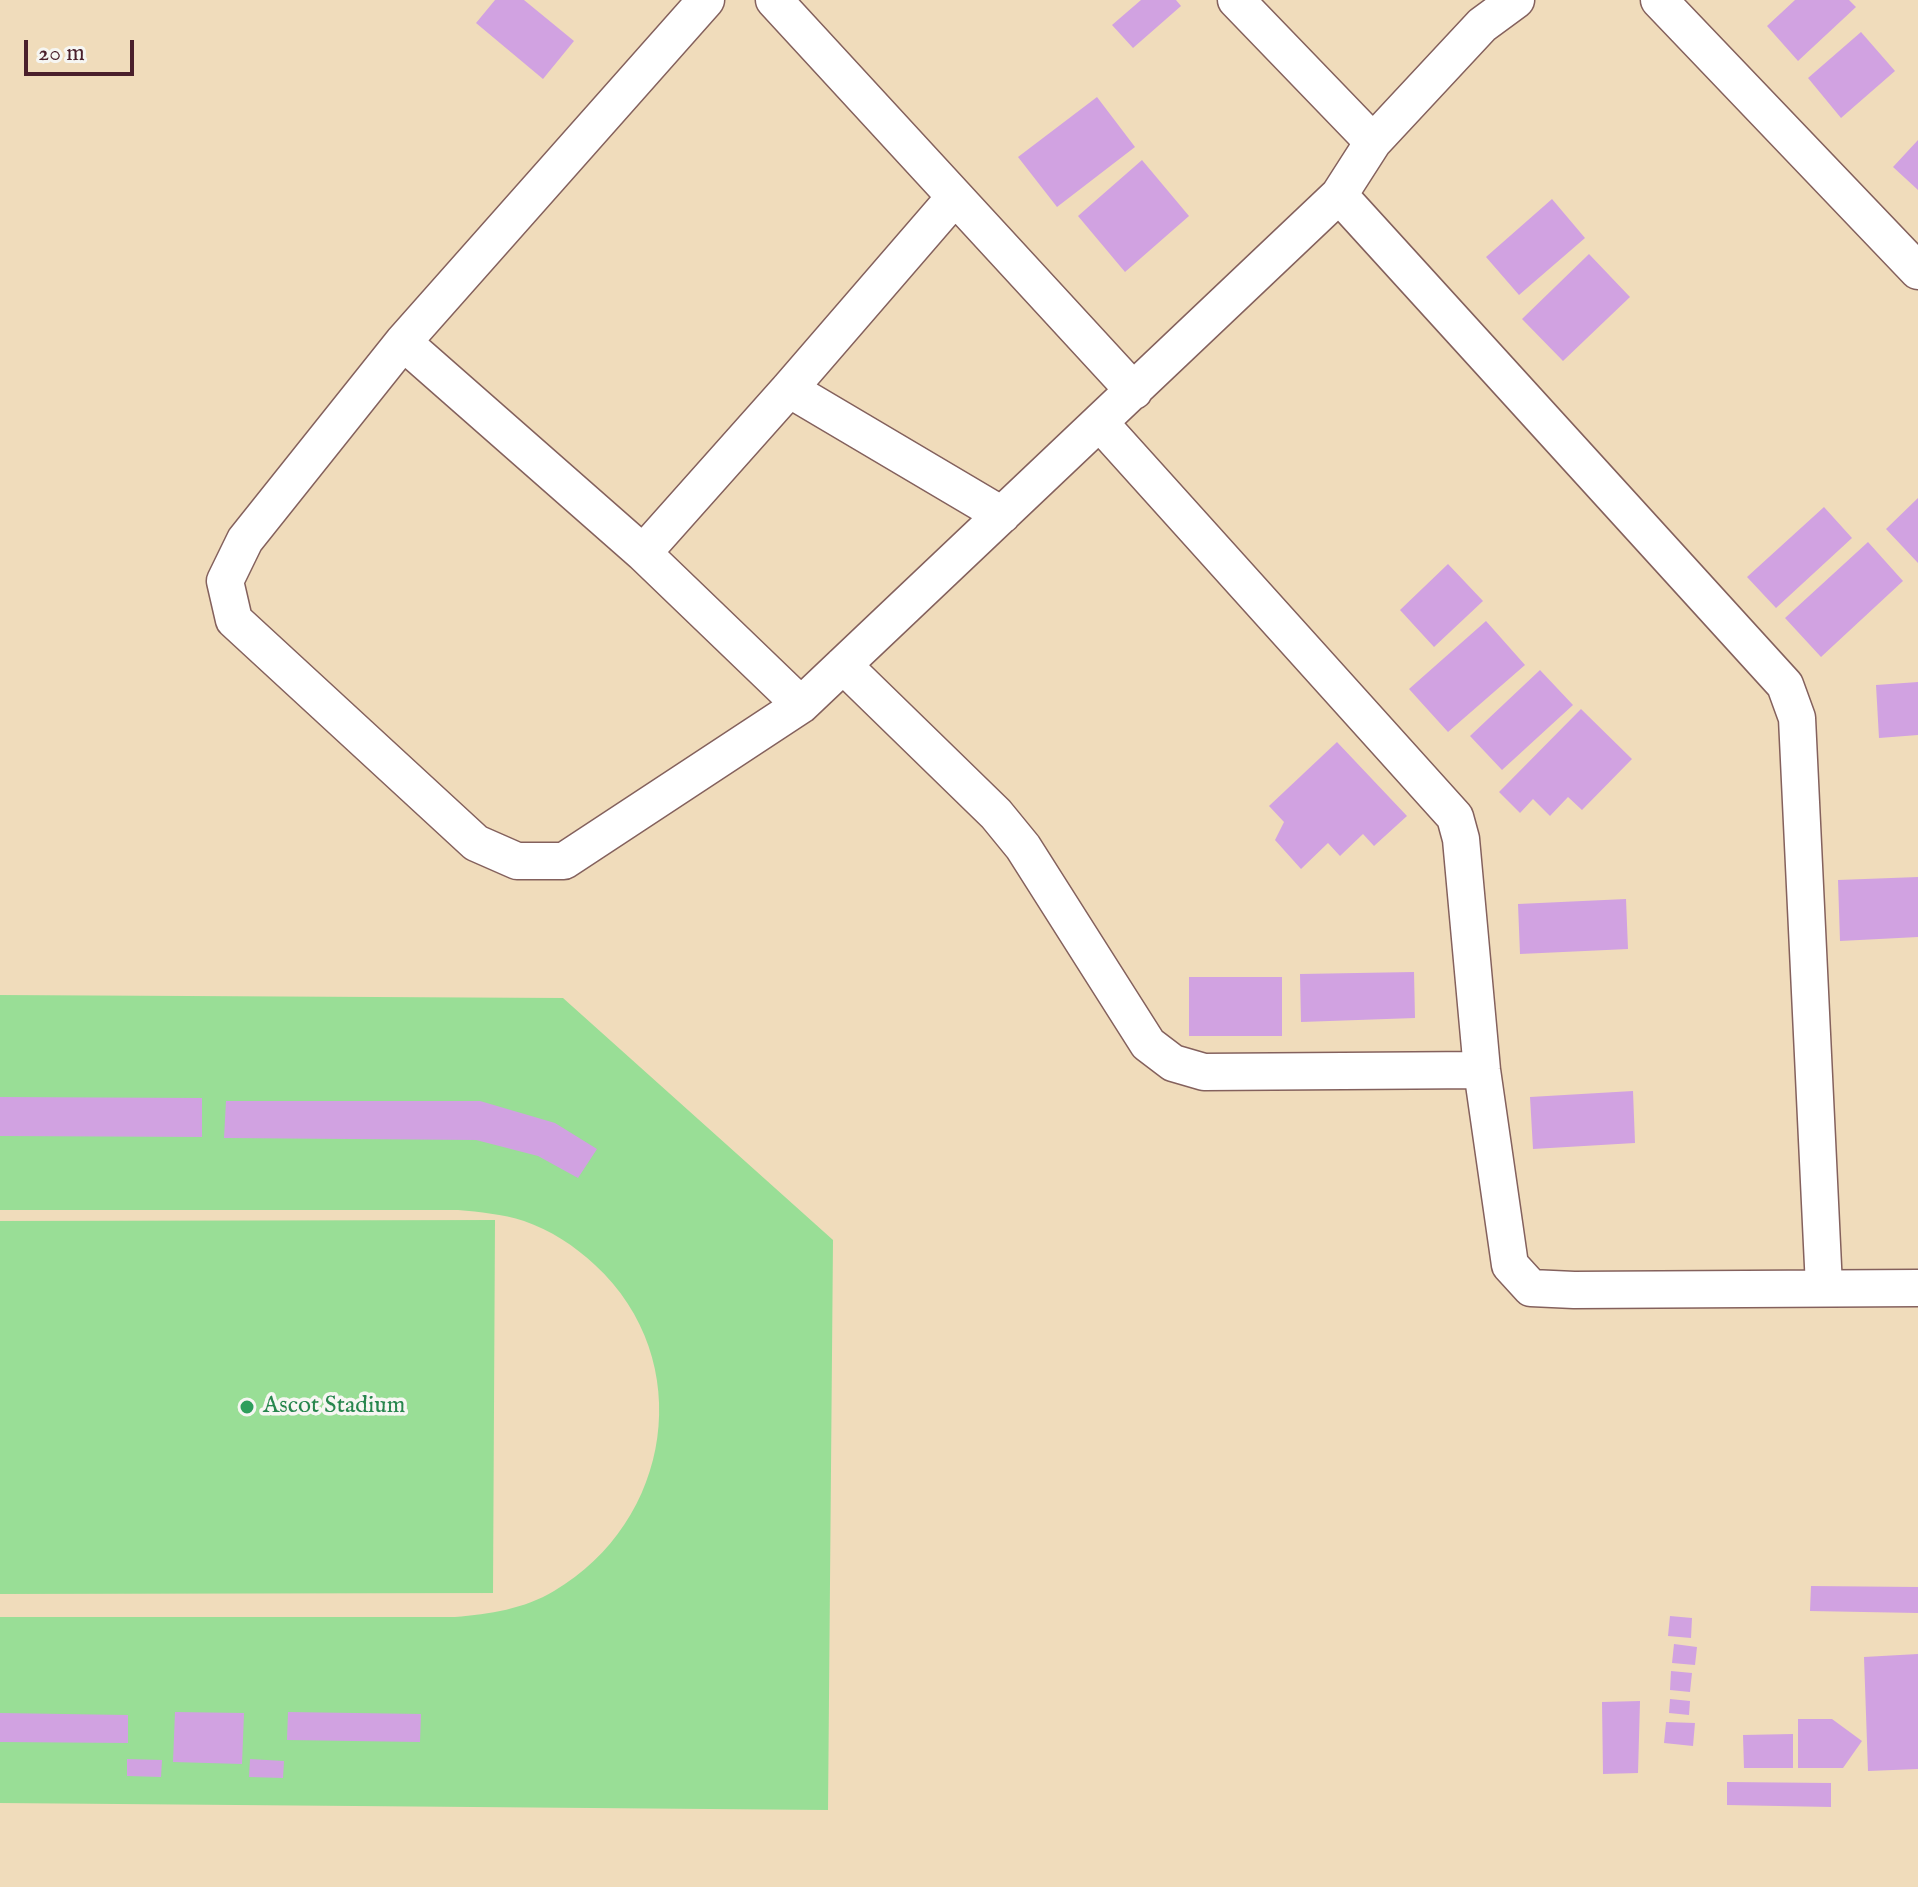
<!DOCTYPE html>
<style>
body{margin:0}
#map{position:relative;width:1918px;height:1887px;overflow:hidden;background:#f0dcbb;font-family:"IM FELL English",serif}
canvas{display:block}
.scale{position:absolute;left:24px;top:40px;width:110px;height:36px;box-sizing:border-box;border:4px solid #4a1f2b;border-top:0;padding-left:10px;font-size:24px;line-height:28px;white-space:nowrap;color:#4a1f2b;-webkit-text-stroke:6px #f6f6f2;paint-order:stroke}
</style>
<div id="map">
<canvas width="1918" height="1887"></canvas>
<div class="scale">20 m</div>
</div>
<script>
const g = document.querySelector('canvas').getContext('2d');
g.lineJoin = 'round';
function fillPath(path, color) { g.fillStyle = color; g.fill(path, 'evenodd'); }
function stroke(path, color, width, dash) { g.strokeStyle = color; g.lineWidth = width; g.lineCap = dash ? 'butt' : 'round'; g.setLineDash(dash || []); g.stroke(path); }
function label(font, color, halo, rows, align = 'center') {
  g.font = font + ' "IM FELL English",serif'; g.lineWidth = 7; g.setLineDash([]); g.textBaseline = 'middle'; g.strokeStyle = halo; g.fillStyle = color; for (const [text, x, y, turn = 0] of rows) {
    g.save(); g.translate(x, y); g.rotate((+turn || 0) * Math.PI / 180); g.textAlign = isNaN(turn) ? turn : align; if (halo) g.strokeText(text, 0, 0); g.fillText(text, 0, 0); g.restore();
  }
}
fillPath(new Path2D(`
 M0,995l563,3 270,242 -5,570 -828,-7v-186h455c35,-3 69,-8 99,-26 118,-69 144,-231 41,-326 -20,-19 -45,-35 -71,-44 -22,-7 -44,-9 -66,-11h-458z
 M495,1220l-2,373 -493,1v-373z`), '#99de96');
fillPath(new Path2D(`
 M495,0h29l50,41 -31,38 -67,-56z
 M1141,0h35l5,6 -48,42 -21,-23z
 M1795,0h54l7,7 -58,54 -31,-35z
 M1861,32l34,39 -54,47 -33,-40z
 M1097,97l38,50 -78,60 -39,-50z
 M1918,140v50l-25,-23z
 M1142,160l47,56 -64,56 -47,-56z
 M1552,199l33,39 -66,57 -33,-38z
 M1589,254l41,43 -67,64 -41,-42z
 M1918,498v65l-32,-34z
 M1824,507l28,31 -76,70 -29,-31z
 M1868,542l35,39 -82,76 -36,-39z
 M1448,564l35,37 -49,46 -34,-37z
 M1486,621l39,44 -77,67 -39,-43z
 M1540,670l33,35 -71,65 -32,-34z
 M1918,682v53l-39,3 -3,-53z
 M1581,709l51,50 -50,51 -14,-13 -18,19 -17,-17 -13,14 -21,-21z
 M1337,742l70,74 -33,30 -11,-12 -23,22 -12,-13 -27,26 -26,-29 9,-18 -15,-16z
 M1918,877v60l-78,4 -2,-61z
 M1626,899l2,50 -108,5 -2,-50z
 M1414,972l1,46 -114,4 -1,-48z
 M1189,977h93v59h-93z
 M1633,1091l2,52 -102,6 -3,-52z
 M0,1097l202,1v39l-202,-1z
 M226,1101h254l75,22 42,26 -19,29 -40,-22 -62,-16 -252,-2z
 M1811,1586l107,1v26l-108,-2z
 M1670,1616l22,2 -1,20 -23,-2z
 M1674,1644l23,3 -2,18 -23,-2z
 M1918,1654v115l-50,2 -4,-114z
 M1671,1671l21,2 -2,19 -20,-2z
 M1670,1699l20,2 -1,14 -20,-2z
 M1640,1701l-2,72 -35,1 -1,-72z
 M175,1712l69,1 -2,51 -69,-2z
 M288,1712l133,2 -1,28 -133,-2z
 M0,1713l128,2v28l-128,-1z
 M1798,1719h34l30,22 -19,27h-45z
 M1666,1722l29,1 -2,23 -29,-3z
 M1793,1734v34h-49l-1,-33z
 M127,1759l35,1 -1,17 -34,-1z
 M250,1759l34,2 -1,17 -34,-1z
 M1727,1782l104,1v24l-104,-2z`), '#d1a2e1');
const street = new Path2D(`
 M706,0l-303,342 -158,198 -20,41 9,39 242,223 41,18h47l237,-156 538,-510 34,-53 109,-117 34,-25
 M774,0l360,391
 M1236,0l137,142
 M1659,0l259,271
 M1339,195l446,490 12,33 27,569
 M403,342l240,211 158,152
 M789,389l213,126
 M1100,423l355,394 6,22 21,231 28,195 21,23 43,2 344,-2
 M643,553l146,-164 165,-191
 M843,665l153,149 27,33 125,197 25,19 31,9 278,-2`);
stroke(street, '#84615d', 39);
stroke(street, '#fff', 36);
for (const [x, y, r, color] of [
 [247,1407,8,"#2e9e5b"]
]) { const dot = new Path2D(); dot.arc(x, y, r, 0, 2 * Math.PI); g.fillStyle = color; g.fill(dot); stroke(dot, '#f6f6f2', 3); }
label('24px', '#27864d', '#f6f6f2', [
 ["Ascot Stadium",263,1407]
], 'left');
</script>
